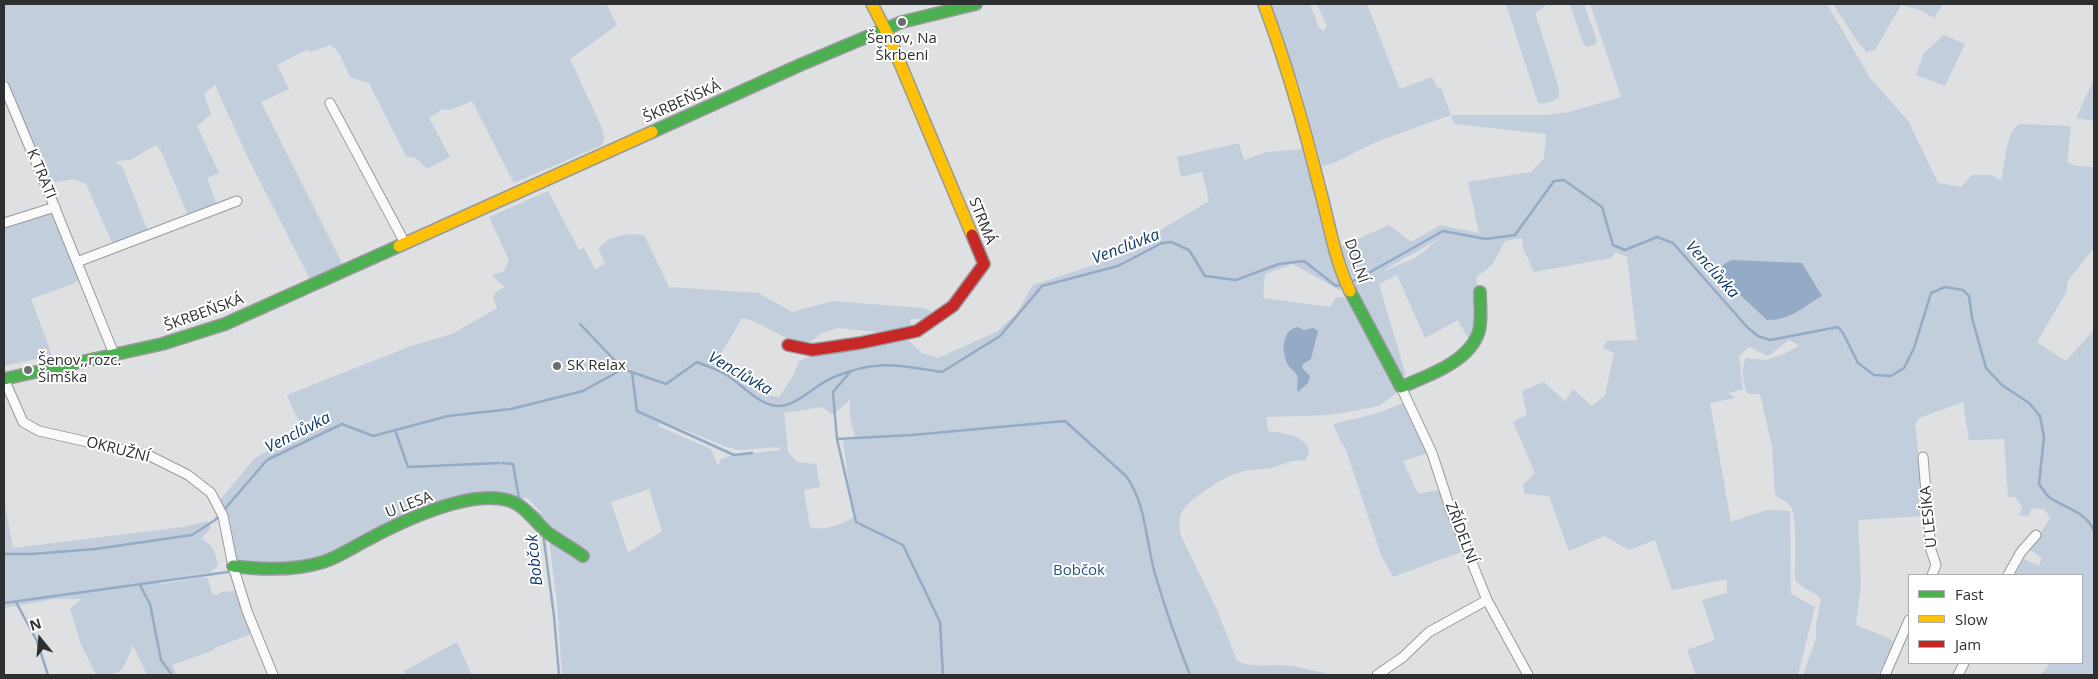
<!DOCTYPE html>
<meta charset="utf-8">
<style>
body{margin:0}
#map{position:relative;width:2098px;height:679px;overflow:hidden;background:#dee0e2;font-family:"Open Sans",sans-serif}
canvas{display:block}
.frame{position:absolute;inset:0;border:5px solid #2e2f30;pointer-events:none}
.legend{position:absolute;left:1908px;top:574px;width:175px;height:90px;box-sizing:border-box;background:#fff;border:1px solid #abacac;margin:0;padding:6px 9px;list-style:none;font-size:15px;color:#2e2f30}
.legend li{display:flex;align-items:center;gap:10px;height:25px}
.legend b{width:25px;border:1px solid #abacac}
.north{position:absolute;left:15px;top:614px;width:50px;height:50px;-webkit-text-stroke:4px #fff;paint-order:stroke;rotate:343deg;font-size:14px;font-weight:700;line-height:20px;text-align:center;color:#2e2f30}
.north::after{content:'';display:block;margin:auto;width:18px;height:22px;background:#2e2f30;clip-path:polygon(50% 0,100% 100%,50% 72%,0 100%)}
</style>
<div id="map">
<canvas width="2098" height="679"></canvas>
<div class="frame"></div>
<ul class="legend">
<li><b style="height:6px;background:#4caf50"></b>Fast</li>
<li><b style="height:6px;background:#ffc107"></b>Slow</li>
<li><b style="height:6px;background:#c62828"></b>Jam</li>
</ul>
<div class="north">N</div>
</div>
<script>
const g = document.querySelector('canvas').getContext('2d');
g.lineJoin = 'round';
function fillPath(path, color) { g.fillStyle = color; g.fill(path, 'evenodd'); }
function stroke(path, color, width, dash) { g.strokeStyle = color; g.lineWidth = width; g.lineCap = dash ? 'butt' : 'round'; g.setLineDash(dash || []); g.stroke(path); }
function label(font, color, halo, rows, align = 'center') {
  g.font = font + ' "Open Sans",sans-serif'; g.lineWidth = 4; g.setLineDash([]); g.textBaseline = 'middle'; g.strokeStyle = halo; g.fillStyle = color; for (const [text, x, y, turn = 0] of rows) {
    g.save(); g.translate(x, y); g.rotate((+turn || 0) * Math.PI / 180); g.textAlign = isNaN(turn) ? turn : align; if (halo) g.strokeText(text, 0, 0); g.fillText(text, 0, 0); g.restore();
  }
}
fillPath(new Path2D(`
 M4,4h602l11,21 -47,34 32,69 2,10 -2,7 -88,38 -42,-82 -22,9 -7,-1 -14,9 21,39 -21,11 -4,-1 -9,-9 -10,-2 -37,-73 -19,-6 -11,-24 -8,-8 -21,7 -2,-3 -31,16 12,24 -28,13 82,163 -33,14 -63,-123 -32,-71 -11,9 7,20 -14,12 22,47 -12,5 9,24 -1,6 -26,10 -28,-67 -5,-6 -26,15 -13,1 -1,2 6,3 27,68 -35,13 -28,-63 -12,-5 -18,3 -7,-3 -45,-105z
 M1271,4h39l9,24 5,3 3,-5 -10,-22h50l33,85 32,-12 6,12 3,-1 10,27h94l24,-3 52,-15 -31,-93h237l43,74 39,44 29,61 23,4 11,-12h19l10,5c5,-16 4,-49 19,-56l49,2 2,4 -4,32 9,4 18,1v81l-27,34v9l-29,49v3l28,18 28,-31v345h-54l8,-8v-4h34v-88h-67l9,-16 15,7 3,-8 -12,-8 20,-32 -5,-8 -13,-2 -4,8 -9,-1 3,-8 -7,-10h-7l-4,-58 -35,1 -6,-38 -44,16 -4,7 10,83 -1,8 -66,4 3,63 -5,42 34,14 3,3 -8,22h-2l-5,11h-75l13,-36v-14l5,-25c-7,-11 -19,-9 -26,-21 0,-14 2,-63 -4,-72 -4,-6 -11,-7 -16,-13l-3,-47 -12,-53h-12c-6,-10 -7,-26 -2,-36l20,2 18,-6 15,-8 -10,-6 -21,16 -19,-9 -10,9 4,33 -15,4 8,5 -26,5 21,119 35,-12 24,1 1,83 24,13 -17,68h-102l-9,-25 28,-10 -13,-40 25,-7v-14l-55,11 -17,-50 -26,10 -25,-14 -35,15 -20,-55 -24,-2 -2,-9 12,-12 -22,-51 14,-7 -5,-24 22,-9 21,19 8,-12 19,17 13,-11 9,-42 -11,-5 4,-7 30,-1 -10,-83 -11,-5 -5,6 -77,14 -11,-24 -1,-10 -17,3 -13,24 -16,12 1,10 -2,45 -8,14 1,-8 -10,-18 -33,18 -28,-63 -18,9 27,92 -14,-2 6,18 -19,14 -49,9 -64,2 2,14c16,3 35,2 41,20l-4,10c-13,-2 -22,4 -34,7 -10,2 -21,1 -31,4 -15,4 -48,25 -57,38 -5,8 -4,18 -2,26l36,74 20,51c17,8 35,2 54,5 14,2 28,6 42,9h-771l-5,-72 -8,-64 -8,-27 -15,-15 -5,4 -46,-5 -156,63 -45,7h-19l-20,-7 -16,-58 36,-43 48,-27 -16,-36 124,-49 41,-12 45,-26 -4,-11 3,-5 9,-5 -13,-11 12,-5 5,-11 -20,-43 59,-26 31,59 5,-2 11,21 10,-5 -7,-16 11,-9 19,-5 16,1 25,52 89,6 34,19 41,-11 89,7 10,3 -7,8h-13l-2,1 3,11 -15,3 -60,-6 -16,5 -15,11c-26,-4 -41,-21 -65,-26l-24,41c19,17 35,36 61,38l14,-21 6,-15 20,-9 88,-13 15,14 16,5 60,-27 18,-17 17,-29 101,-33 30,-24 45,-27 -7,-29 -21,5 -4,-20 62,-14 5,17 23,-8 37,-3 30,120 9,10 3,10 -7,1 -46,-26 -28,10 -2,24 67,9 6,-10 13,1 7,-11 -16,-40 49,-22 22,17 29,-17 39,8 -11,-51 63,-10 13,-14 2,-24 -92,-10 -3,-9c-29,10 -58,20 -86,32 -14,7 -27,16 -43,19l-21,-77 -30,-76 -2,-8zM1440,238l-23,19 -33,14v-1zM850,400v17l5,20 -3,3h-9l7,53 6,23c-15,8 -28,15 -46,11l-6,-37 16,-3 -4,-23 -19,-2 -9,-10 -4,-39 38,-6 11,8zM662,421l65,26 13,3 38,-3 2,3 -50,6 -9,3 -3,7 -7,-17 -53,-23zM649,489l13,42 -34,22 -17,-51z
 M1506,4h42l-13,9 24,75v9c-6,5 -13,7 -21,6z
 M1570,4h14l13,37 -2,4 -8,2 -4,-4z
 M1833,4h110l-9,14 -14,-8 -19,-5 -26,45 -8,2 -8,-8z
 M1944,35l21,9 -20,42 -29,-11 8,-22z
 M2094,79v42l-18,-3z
 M52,212l28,67 -8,5 -41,15 22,59h-13l-36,8v-139z
 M1403,403l6,4 19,46 -25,8 15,33 22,-4 24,61 -71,26 -12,-22 -36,-108 -5,-7 -7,-16 46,-11z
 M4,499l9,49 170,-21 25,-6 3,7 -10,11c12,5 15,15 17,26l-7,7 -54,9 3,3 44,-7 4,2 4,15 4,1 6,-3 12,-1 3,4 4,16 3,2 7,19 -2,3 -35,13v2l-42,15 5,10h-30l-14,-30c-11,25 -8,30 -37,30l-15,-31 -11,-35 11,-10h-27l-50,9z
 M457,642l15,33h-66l-2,-4z`), '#c2cedb');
fillPath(new Path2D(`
 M1732,260l70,3 20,33c-20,11 -30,24 -55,24l-45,-42 -3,-7 5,-7z
 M1297,327l7,3 9,-2 5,3 -7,28 -8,5 -1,4 8,8 -2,7 -10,9c-2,-5 1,-10 -1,-16 -2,-5 -8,-8 -10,-13 -5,-11 -6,-32 10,-36z`), '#95aac4');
stroke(new Path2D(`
 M1349,282l7,-2 87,-49 43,8 29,-4 39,-54 10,-1 38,27 11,38 12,5 32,-13 16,6 75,85 10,8 12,4 68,-13 5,6 15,30 16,12 17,1 13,-8 10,-20 17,-55 14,-6 18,3 6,6 3,22 14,50 16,17 27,18 11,13 4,21 -5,47c3,4 6,9 10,13 15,11 38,15 45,34
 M580,324l43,45
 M851,371l-18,21 4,47 19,83 47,23 37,77 3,53
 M632,372l5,39 97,44 18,-2
 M395,430l13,37 91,-4
 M837,439l75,-4 153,-14 61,55c20,27 20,66 29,98 10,34 22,68 35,101
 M502,463l11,1 6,34 22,18 1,4
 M223,511l44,-51 75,-36 31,12 75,-20 63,-7 72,-18 40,-22 43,15 31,-22c9,4 20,7 28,12 17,10 32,30 52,32 18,2 40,-23 57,-29 42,-18 65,-12 108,-5l58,-36 42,-50 76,-20 44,-23 9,-1 18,8 16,26 31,4 43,-16 25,-3 32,25 7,-2
 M543,533l11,83 5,59
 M4,554h28l63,-5 97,-14 23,-15 5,-5
 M140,585l10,19 11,56 11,15
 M16,602l21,39 11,34
 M4,603l224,-31`), '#95aac4', 2.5);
const street = new Path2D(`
 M4,86l42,100 68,168
 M330,103l75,140
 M4,223l51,-16
 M77,262l160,-61
 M4,379l19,43 16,9 111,25 38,19 23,18 12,23 10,50 14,45 26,64
 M1401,387l31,66 18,55 37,92 41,75
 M1923,457l8,93 5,15 -4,10
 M2008,575l13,-23 15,-17
 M1377,675l26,-18 26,-25 58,-32
 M1885,675l24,-55
 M1958,675l6,-12`);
const fast = new Path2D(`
 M652,132l148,-67 102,-43 74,-18
 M1350,291l51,96c26,-11 69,-25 78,-56 3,-12 1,-26 1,-39
 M4,379l158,-35 63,-20 174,-78
 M233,566c30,4 61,5 90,-4 16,-5 30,-15 44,-22 35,-19 101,-50 140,-40 17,4 28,22 41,33 11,8 24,15 35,23`);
const slow = new Path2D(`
 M872,4l17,33 83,198
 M1264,4c22,59 40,121 55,182 10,35 15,73 31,105
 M399,246l253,-114`);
const jam = new Path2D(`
 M788,345l24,5 48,-7 57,-12 36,-25 31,-42 -12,-29`);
stroke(street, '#98999a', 11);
stroke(fast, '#98999a', 14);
stroke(slow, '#98999a', 14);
stroke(jam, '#98999a', 14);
stroke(street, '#fafafb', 9);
stroke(fast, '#4caf50', 11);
stroke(slow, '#ffc107', 11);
stroke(jam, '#c62828', 11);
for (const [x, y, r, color] of [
 [902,22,5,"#6c6d6e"],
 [557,366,5,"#6c6d6e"],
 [28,370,5,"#6c6d6e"]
]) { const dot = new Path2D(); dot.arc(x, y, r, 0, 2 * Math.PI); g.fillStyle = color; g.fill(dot); stroke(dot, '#fff', 2); }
label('15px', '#2e2f30', '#fff', [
 ["Šenov, Na",902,39,"center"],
 ["Škrbeni",902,56,"center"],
 ["Šenov,,rozc.",38,361],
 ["Šimška",38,378],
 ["SK Relax",567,366]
], 'left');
label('15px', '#2e2f30', '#fff', [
 ["ŠKRBEŇSKÁ",682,102,-24],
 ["K TRATI",41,174,67],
 ["STRMÁ",982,221,68],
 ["DOLNÍ",1356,261,71],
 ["ŠKRBEŇSKÁ",204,313,-20],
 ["OKRUŽNÍ",118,450,14],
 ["U LESA",409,505,-21],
 ["U LESÍKA",1929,517,-96],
 ["ZŘÍDELNÍ",1461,533,69]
]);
label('15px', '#285182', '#fff', [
 ["Bobčok",1079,571]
]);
label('italic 16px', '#103a69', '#fff', [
 ["Venclůvka",1126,247,-21],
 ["Venclůvka",1712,270,48],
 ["Venclůvka",740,374,30],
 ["Venclůvka",298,433,-27],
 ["Bobčok",535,560,-96]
]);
</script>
